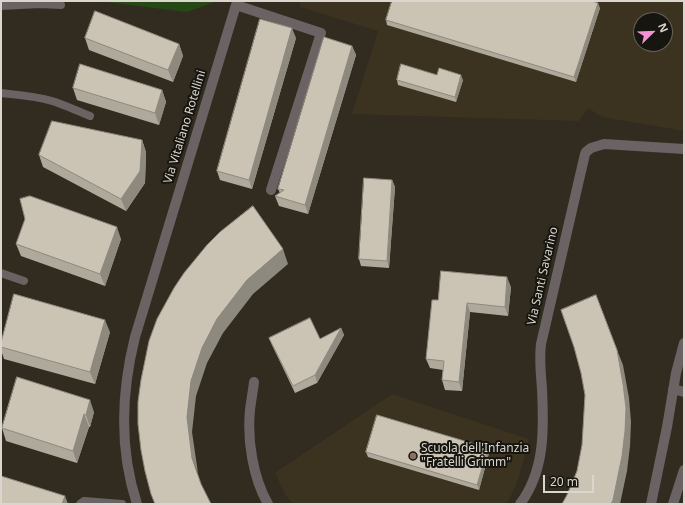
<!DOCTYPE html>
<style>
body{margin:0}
#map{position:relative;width:685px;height:505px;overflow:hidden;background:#322c20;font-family:"Noto Sans",sans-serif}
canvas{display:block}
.frame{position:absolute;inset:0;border:2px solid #dad6ce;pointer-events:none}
.north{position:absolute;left:633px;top:12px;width:40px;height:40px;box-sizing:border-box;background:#17150f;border:1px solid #65625b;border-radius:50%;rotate:67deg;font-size:11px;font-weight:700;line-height:16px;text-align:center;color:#dad6ce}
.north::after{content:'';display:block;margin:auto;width:14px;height:18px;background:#f391d5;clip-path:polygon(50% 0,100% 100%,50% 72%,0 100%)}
.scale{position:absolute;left:543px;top:475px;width:51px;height:18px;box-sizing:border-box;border:2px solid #dad6ce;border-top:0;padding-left:5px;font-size:12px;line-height:14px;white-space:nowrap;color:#dad6ce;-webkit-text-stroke:3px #17150f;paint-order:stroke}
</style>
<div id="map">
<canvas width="685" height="505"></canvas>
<div class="frame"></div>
<div class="north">N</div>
<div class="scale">20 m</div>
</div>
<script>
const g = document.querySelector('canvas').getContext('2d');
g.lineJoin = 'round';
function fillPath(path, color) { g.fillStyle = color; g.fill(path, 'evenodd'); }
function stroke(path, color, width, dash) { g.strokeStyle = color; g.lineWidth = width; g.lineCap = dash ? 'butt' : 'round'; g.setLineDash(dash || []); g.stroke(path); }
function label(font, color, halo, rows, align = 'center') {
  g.font = font + ' "Noto Sans",sans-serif'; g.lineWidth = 4; g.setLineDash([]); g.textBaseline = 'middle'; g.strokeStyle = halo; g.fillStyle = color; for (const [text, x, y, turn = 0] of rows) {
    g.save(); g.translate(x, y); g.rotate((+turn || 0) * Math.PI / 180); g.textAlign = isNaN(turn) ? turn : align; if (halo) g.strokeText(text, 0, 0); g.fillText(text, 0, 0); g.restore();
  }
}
fillPath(new Path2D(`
 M300,1h384v130l-82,-14 -14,-9 -9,13 -227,-7 26,-83 -78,-24zM641,20h24v24h-24z
 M392,394l137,45 -11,41 -9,20 -4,4h-212l-7,-8 -11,-23z`), '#3b3220');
fillPath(new Path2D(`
 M97,1h120l-30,11z`), '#254814');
stroke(new Path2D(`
 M1,6l39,-2 21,1
 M1,93c17,2 34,3 51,8 13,4 25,10 38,15
 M1,273l23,8
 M80,504l4,-3 38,3`), '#6a6263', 8);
stroke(new Path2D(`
 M254,382c-1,9 -3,19 -4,28 -3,30 3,68 18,94
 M673,389l11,3
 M137,504c-18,-55 -16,-111 -2,-167l101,-332 85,28 -50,157
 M520,504c25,-33 24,-75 22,-115 -1,-15 -3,-30 -1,-45l44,-190 1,-2 5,-4 13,-4 80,5
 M651,504l16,-77 9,-54 8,-30
 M673,504l11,-34`), '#6a6263', 10);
fillPath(new Path2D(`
 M600,8l-24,74 -189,-57 -1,-5z
 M85,38l94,6 4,12 -10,26 -84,-32z
 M296,38l-44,151 -32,-9 -3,-9z
 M352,46l4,9 -48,159 -29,-8 -4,-10 5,-3 -2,-4z
 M437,75l26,5 -7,22 -58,-17 -1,-5z
 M73,88l89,2 4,12 -7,23 -82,-25z
 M142,140l4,12 -1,31 -19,28 -83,-44 -4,-12z
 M392,180l3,7 -6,81 -28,-2 -2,-7z
 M121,239l-16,47 -84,-30 -5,-12z
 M511,287l-3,29 -38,-4 -8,79 -17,-1 -3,-10 1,-10 -13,-2 -4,-9 12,-59z
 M341,328l3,7 -27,48 -22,10 -23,-48 -3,-7 51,1z
 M110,332l-15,52 -91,-25 -3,-9v-7z
 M94,412l-4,15h-1l-12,36 -71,-22 -4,-13z
 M488,448l1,5 -10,37 -111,-33 -2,-5z`), '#afa99b');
fillPath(new Path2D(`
 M598,3l2,5 -24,74 -2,-5z
 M292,28l4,10 -44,151 -3,-9z
 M179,44l4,12 -10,26 -5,-12z
 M352,46l4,9 -48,159 -3,-9z
 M461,75l2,5 -7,22 -1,-5z
 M162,90l4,12 -7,23 -4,-12z
 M142,140l4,12 -1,31 -19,28 -5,-12z
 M392,180l3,7 -6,81 -2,-7z
 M117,227l4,12 -16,47 -5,-12z
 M283,249l5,15 -35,30 -30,39 -16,30 -11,33 -4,36 6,41 -6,-15 -5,-41 4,-36 11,-33 15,-29 30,-39z
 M507,277l4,10 -3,29 -3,-9z
 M467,303l3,9 -8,79 -3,-9z
 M105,320l5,12 -15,52 -5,-12z
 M341,328l3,7 -27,48 -2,-8z
 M617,350l6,15 6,33 2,24 -1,24 -3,25 -7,33h-9z
 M90,400l4,12 -4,15 -4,-12z
 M84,414l5,13 -12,36 -4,-12z
 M488,448l1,5 -10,37 -2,-5z
 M65,496l3,8h-6z`), '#8e897e');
const building = new Path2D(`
 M392,1h200l6,2 -24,74 -188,-57z
 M95,11l84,33 -11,26 -83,-32z
 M260,19l32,9 -43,152 -32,-9z
 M324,37l28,9 -47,159 -30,-9 9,-6 -6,-1z
 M80,64l82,26 -7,23 -82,-25z
 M401,64l36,11 2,-7 22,7 -6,22 -58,-17z
 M52,121l90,19 -2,31 -19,28 -82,-44z
 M364,178l28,2 -5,81 -28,-2z
 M30,196l87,31 -17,47 -84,-30 9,-25 -5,-20z
 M253,206l30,43 -36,31 -30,39 -15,29 -11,33 -4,36 5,41 9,26 10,20h-56l-4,-10 -6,-23 -4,-21 -3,-26v-22l3,-22 8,-39 8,-22 17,-31 10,-15 23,-28 13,-13z
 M441,271l66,6 -2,30 -38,-4 -8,79 -17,-2 2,-19 -18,-2 6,-59h6z
 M14,294l91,26 -15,52 -89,-25v-4z
 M596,295l21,55 6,34 3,24 -1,23 -3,25 -9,44 -2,4h-49l5,-9 10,-24 5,-26 3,-50 -4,-22 -7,-26 -13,-37z
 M310,318l10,21 21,-11 -26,47 -22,11 -24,-48z
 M17,377l73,23 -4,15 -2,-1 -11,37 -71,-23z
 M377,415l111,33 -11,37 -111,-33z
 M1,476l64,20 -3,8h-61z`);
fillPath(building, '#cbc4b4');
stroke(building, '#8e897e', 1);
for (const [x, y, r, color] of [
 [413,456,4,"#8d6e63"]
]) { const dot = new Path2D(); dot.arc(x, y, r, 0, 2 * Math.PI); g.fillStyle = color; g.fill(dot); stroke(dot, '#17150f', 1.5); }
label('12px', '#dad6ce', '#17150f', [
 ["Via Vitaliano Rotellini",185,127,-73],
 ["Via Santi Savarino",543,276,-77]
]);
label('12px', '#dad6ce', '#17150f', [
 ["Scuola dell'Infanzia",421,449],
 ["\"Fratelli Grimm\"",421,463]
], 'left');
</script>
